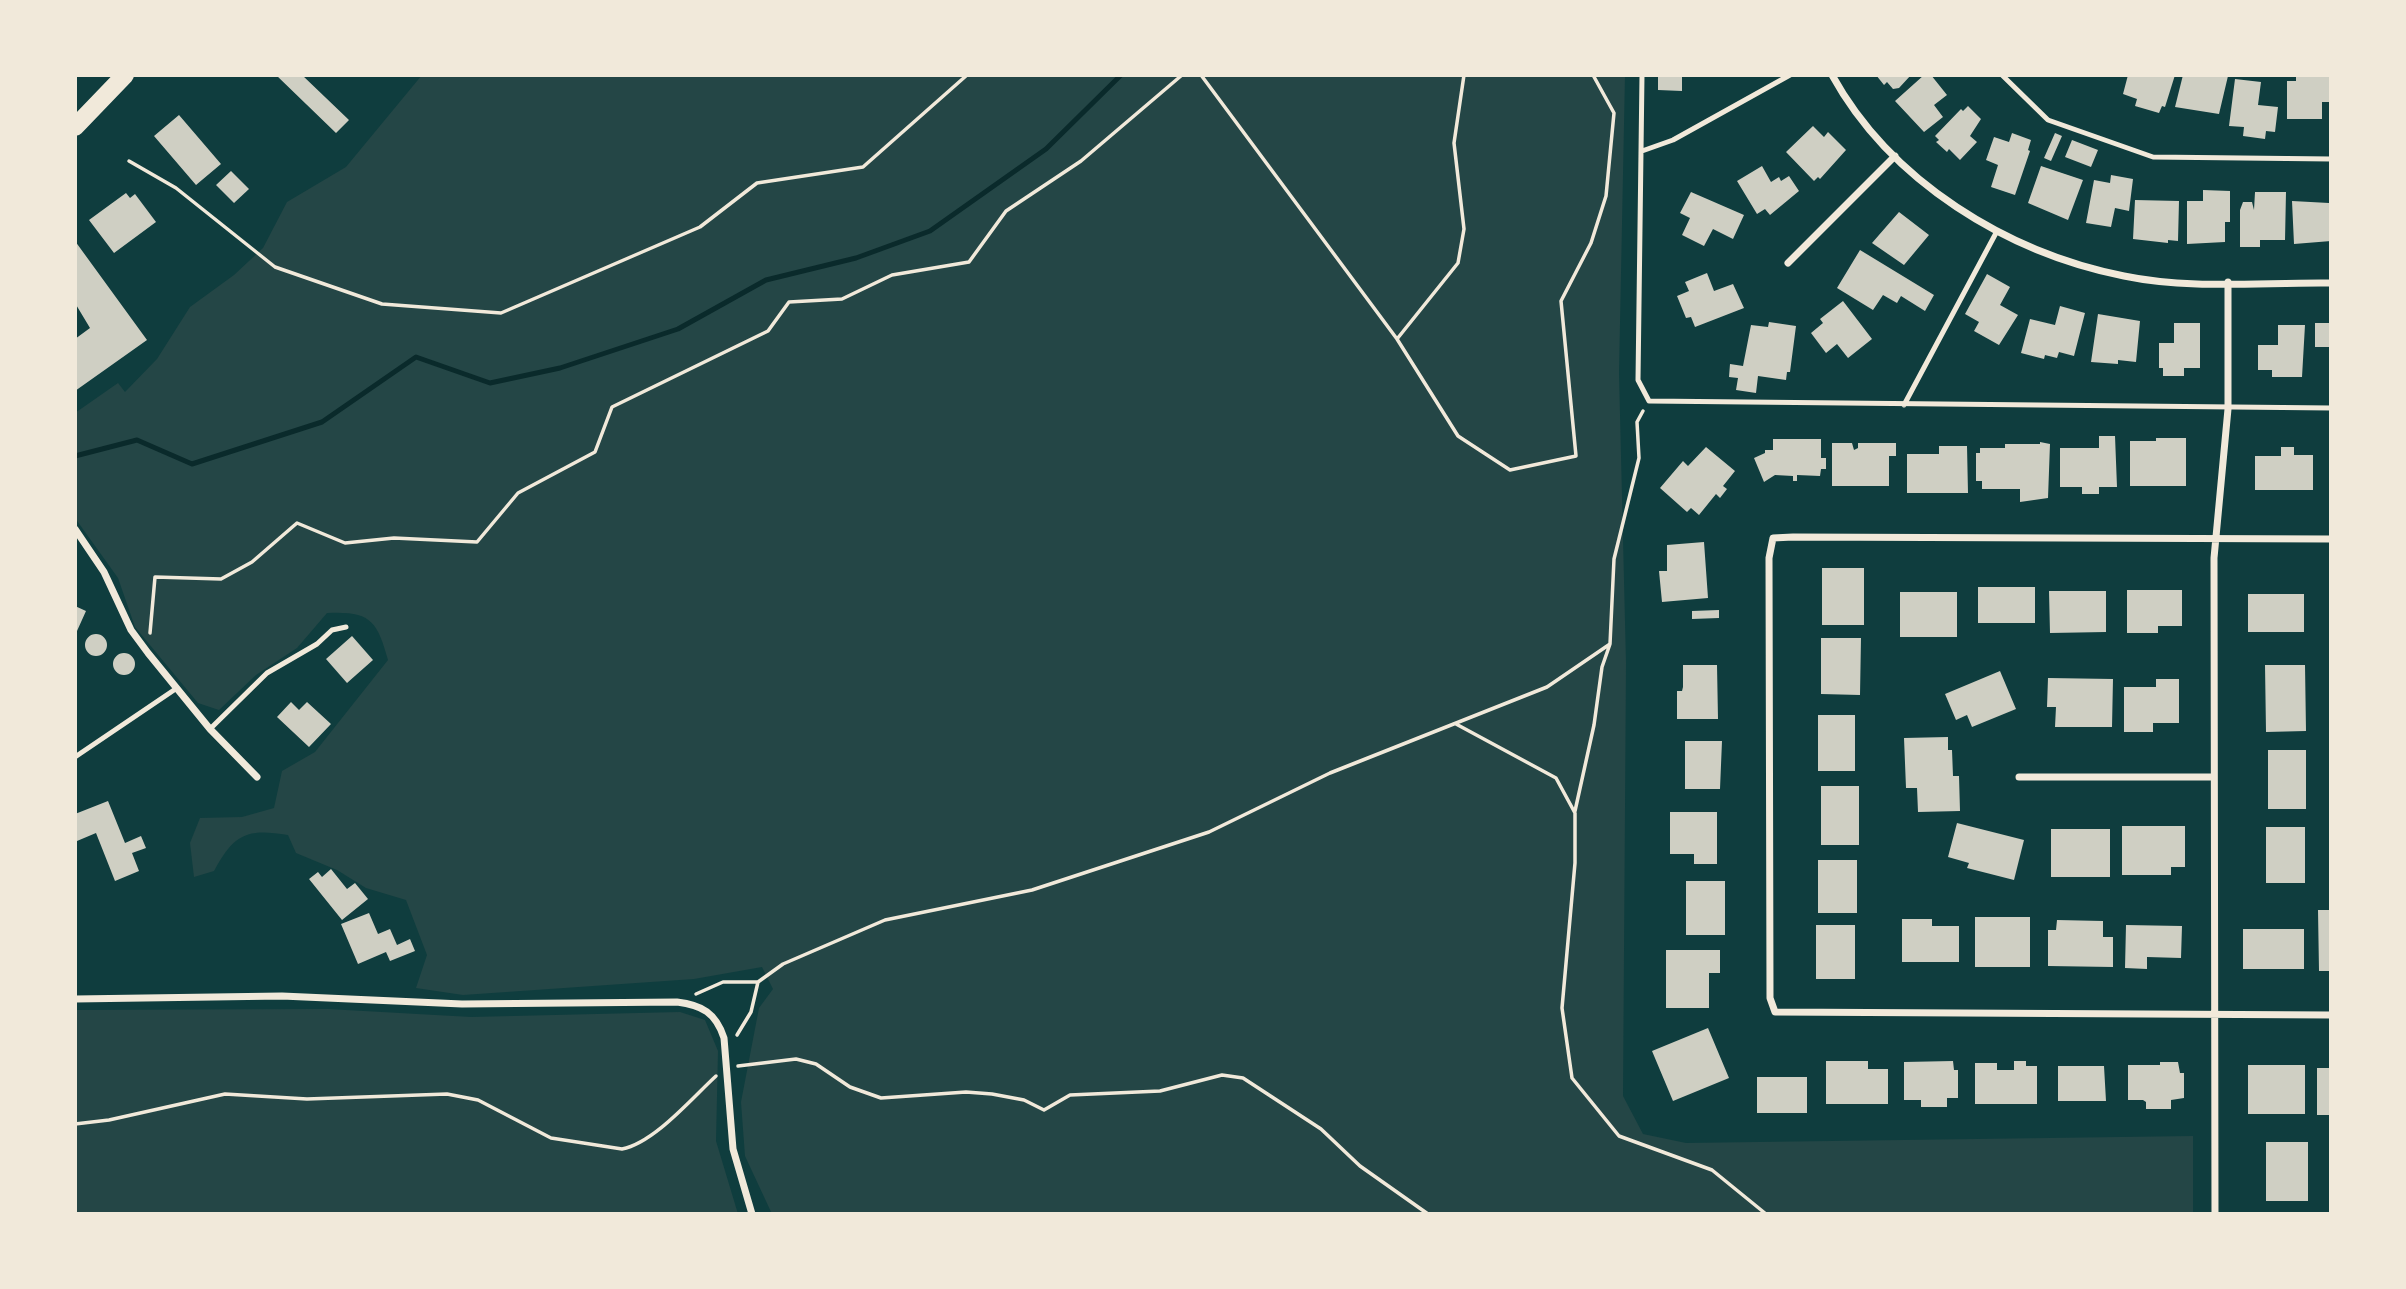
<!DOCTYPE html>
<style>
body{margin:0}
#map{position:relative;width:2406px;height:1289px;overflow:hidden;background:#0f3d3e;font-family:Arial,sans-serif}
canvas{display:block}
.frame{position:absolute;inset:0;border:77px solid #f1e9da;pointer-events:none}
</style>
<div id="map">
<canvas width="2406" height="1289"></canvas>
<div class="frame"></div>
</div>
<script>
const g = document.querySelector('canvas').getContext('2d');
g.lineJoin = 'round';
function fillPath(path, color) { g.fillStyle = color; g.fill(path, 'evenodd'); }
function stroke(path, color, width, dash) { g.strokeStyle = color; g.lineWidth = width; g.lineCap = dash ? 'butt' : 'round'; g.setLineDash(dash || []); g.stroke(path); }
fillPath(new Path2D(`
 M422,75h1203l-6,298 7,290 -3,433 20,38 43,9 507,-7v78h-1421l-27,-58 -4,-54 18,-94 14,-19 -11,-22 -68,12 -231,16 -47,-7 11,-33 -21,-55 -40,-12 -29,-18 -41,-17 -8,-18c-41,-7 -54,-1 -74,36l-20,6 -4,-34 10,-25 42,-1 32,-9 8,-37 33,-19 73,-92c-11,-40 -18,-49 -61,-47l-30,35 -41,27 -37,35 -21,-7 -63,-76 -17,-49 -43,-60v-105l43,-30 7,9 32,-33 33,-52 44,-32 29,-27 24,-46 59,-35z
 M328,1009l143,8 209,-5 25,8 13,31 -2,90 22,73h-663v-204z`), '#244646');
stroke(new Path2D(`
 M75,456l62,-16 55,24 130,-42 94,-65 74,26 70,-15 118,-39 88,-49 90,-22 74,-27 116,-82 75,-74`), '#0a2a2b', 5);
fillPath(new Path2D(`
 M276,75h26l47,45 -13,13z
 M1658,75h24v16l-24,-1z
 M1876,75h35l-12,13 -6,1 -6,-7 -3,3z
 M1924,75h7l16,20 -13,10 9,12 -19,15 -29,-31z
 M2128,75h47l-10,32 -3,-1 -3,7 -24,-7 2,-7 -14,-5z
 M2183,75l45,1 -9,38 -44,-7z
 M2296,77h35v25h-9v17h-35v-38h9z
 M2235,79l26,3 -3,23 20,2 -3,25 -9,-1 -1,8 -22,-3 1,-9 -15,-1z
 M1968,106l13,13 -11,17 7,6 -17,18 -11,-11 -2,3 -11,-10 3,-2 -4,-4 26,-27 2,2z
 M179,115l42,49 -25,21 -42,-49z
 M1813,126l11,11 4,-5 18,18 -26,29 -2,-2 -4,4 -28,-29z
 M2012,133l19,7 -3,10 2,1 -15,44 -24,-8 7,-22 -12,-5 8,-23 15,5z
 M2055,133l7,3 -11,25 -7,-3z
 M2072,140l26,10 -7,17 -26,-10z
 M1762,166l9,16 8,-5 2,4 8,-5 10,15 -29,24 -5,-6 -8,5 -20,-33z
 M2041,166l42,14 -15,40 -40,-17z
 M231,171l18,18 -15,14 -18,-18z
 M2111,175l22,4 -4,32 -14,-3 -4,19 -25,-4 8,-43 16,3z
 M2203,190l27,1v31h-5v20l-38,2v-43h16z
 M1691,192l53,23 -11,24 -20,-10 -9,17 -22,-11 8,-17 -10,-5z
 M2255,192h31l-1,48h-25v7h-20v-37l3,-8h9l2,8z
 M126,193l4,5 5,-4 21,28 -42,31 -25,-33z
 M2135,200l44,1 -1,40 -10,-1v3l-35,-4z
 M2292,201l37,2 2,38 -37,3z
 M1899,212l30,23 -25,30 -32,-22z
 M75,241l72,99 -72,51v-52l15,-11 -15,-25z
 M1860,250l74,45 -9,16 -24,-15 -4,7 -14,-8 -10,15 -36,-22z
 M1707,273l7,18 19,-7 11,24 -49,19 -4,-10 -5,1 -9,-22 12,-5 -4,-9z
 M1987,274l23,13 -10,18 18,10 -19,30 -25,-14 5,-9 -14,-8z
 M1843,301l29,38 -24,19 -11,-14 -11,9 -15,-20 12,-10 -3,-4z
 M2060,306l25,7 -11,43 -15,-4 -2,6 -12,-3 -1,4 -23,-6 9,-34 25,6z
 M2098,314l42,7 -4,41 -18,-2v4l-27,-2z
 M1769,322l27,4 -6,46h-3l-1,8 -28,-4 -2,17 -20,-3 2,-12 -9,-1 1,-13 13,2 8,-41 17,2z
 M2174,323h26v45h-16v8h-21v-8h-4v-25h15z
 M2315,323h16v24h-16z
 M2278,325h27l-3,52h-30v-7h-14v-25h20z
 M2099,436h16l2,51h-18v7h-17v-7h-22v-39h39z
 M2156,438h30v48h-56v-45h26z
 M1773,439h48v19h5v11h-5l-1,7 -23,-1v6h-4v-5l-18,-1 -11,7 -10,-24 11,-5v-3h8z
 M2040,442l10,2 -2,54 -28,4v-13h-38v-8h-6v-28h4v-5h25v-4h35z
 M1832,443h20l2,7 4,-2v-5h38v13h-7v30h-57z
 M1939,446h28l1,47h-61v-39h32z
 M1706,447l29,24 -12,15 4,3 -7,9 -4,-4 -17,21 -8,-7 -4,4 -27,-24 23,-27 5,5z
 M2281,447h13v8h19v35h-58v-34h26z
 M1704,542l4,56 -46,4 -3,-31h8v-26z
 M1822,568h42v57h-42z
 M1978,587h57v36h-57z
 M2127,590h55v36h-24v7h-31z
 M2049,591h57v41l-56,1z
 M1900,592h57v45h-57z
 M2248,594h56v38h-56z
 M75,606l11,5 -9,20 -2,-1z
 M1719,610v8l-27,1v-8z
 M85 645a11 11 0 1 1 22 0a11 11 0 1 1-22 0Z
 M352,636l21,24 -26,23 -21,-24z
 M1821,638h40l-1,57 -39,-1z
 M113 664a11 11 0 1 1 22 0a11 11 0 1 1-22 0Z
 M1683,665h34l1,54h-41v-28h5l1,-4z
 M2265,665h40l1,66 -40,1z
 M2000,671l16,38 -44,18 -5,-12 -11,5 -11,-26z
 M2048,678l65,1 -1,48h-57l1,-20h-9z
 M2156,679h23v44h-26v9h-29v-45h32z
 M291,702l8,8 8,-8 24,22 -22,23 -32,-30z
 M1818,715h37v56h-37z
 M1948,737v13h4l1,26h6l1,35 -42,1 -1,-24h-11l-2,-50z
 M1685,741h37l-2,48h-35z
 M2268,750h38v59h-38z
 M1821,786h38v59h-38z
 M108,801l17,42 16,-7 5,12 -14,5 7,18 -24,10 -19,-48 -19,8 -2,-5v-22z
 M1670,812h47v52h-23v-10h-24z
 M1957,823l67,17 -10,40 -47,-12 2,-5 -21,-6z
 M2122,826h63v41h-14v8h-49z
 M2266,827h39v56h-39z
 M2051,829h59v48h-59z
 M1818,860h39v53h-39z
 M331,869l16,20 8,-6 13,16 -26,21 -33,-41 9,-7 4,5z
 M1686,881h39v54h-39z
 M2318,910h13v61h-12z
 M369,913l9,21 12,-5 7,16 13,-6 5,12 -25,10 -4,-9 -28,12 -17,-40z
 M1975,917h55v50h-55z
 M1902,919h30v7h27v36h-57z
 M2057,920l46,1v16h10v30l-65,-1v-36h8z
 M1816,925h39v54h-39z
 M2126,925l56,1 -1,32 -34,-1v12l-22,-1z
 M2243,929h61v40h-61z
 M1666,950h54v23h-11v35h-43z
 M1708,1028l21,50 -56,23 -21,-50z
 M1826,1061h42v8h20v35h-62z
 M1953,1061l1,9h4v28h-11v9h-26v-7h-17v-38z
 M2014,1061h12v5h11v38h-62v-41h22v7h17z
 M2160,1062h18l2,11h4v25l-13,2v9h-25v-7l-3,-2h-15v-35h32z
 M2248,1065h57v49h-57z
 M2058,1066h46l2,35h-48z
 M2317,1068h14v47h-14z
 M1757,1077h50v36h-50z
 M2266,1142h42v59h-42z`), '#cfcfc3');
stroke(new Path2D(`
 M1201,75l196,264 61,97 52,34 66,-14 -15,-155 30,-58 15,-47 8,-83 -21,-38
 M129,161l47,27 99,79 107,37 119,9 199,-86 57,-44 106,-16 104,-92
 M1397,339l61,-76 6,-34 -10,-86 10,-68
 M150,633l5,-56 66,2 31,-17 45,-39 48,20 49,-5 83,4 41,-49 77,-41 17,-45 156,-76 21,-29 53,-3 50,-24 77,-13 37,-51 75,-50 101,-86
 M1456,724l100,54 19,35v50l-13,145 10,70 47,58 93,34 54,44
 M1575,811l19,-86 8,-58 8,-23
 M696,994l27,-12h35
 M737,1035l14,-23 7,-30 25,-18 102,-44 147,-30 177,-58 121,-59 217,-86 63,-43 4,-85 25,-101 -2,-36 6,-11
 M738,1066l58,-7 20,5 34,23 31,11 85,-6 26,2 32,6 20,10 26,-15 90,-4 62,-16 21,3 78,51 39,37 68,48
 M75,1124l34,-4 116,-26 82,5 140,-5 31,6 73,38 71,11c32,-6 70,-51 94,-73`), '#f1e9da', 3.5);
stroke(new Path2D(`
 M1642,75l-4,305 11,21 682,7
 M2002,75l46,45 105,37 178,2
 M1642,151l31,-11 117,-65
 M1904,405l92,-172
 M210,729l57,-56 50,-29 15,-14 14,-3
 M75,757l102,-69`), '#f1e9da', 5);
stroke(new Path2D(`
 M1832,75c59,107 176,178 292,201 67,14 139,6 207,7
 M1788,263l107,-107
 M75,529l29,43 27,58 17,23 62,76 47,48
 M2331,539l-538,-2 -20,1 -4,20 1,440 5,14 556,3
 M2019,777h195
 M75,999l207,-3 180,8 215,-2c25,3 39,11 47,36l9,111 19,65
 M2215,1214l-1,-656 14,-149v-127`), '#f1e9da', 7);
stroke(new Path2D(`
 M75,127l50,-52`), '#f1e9da', 18);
</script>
